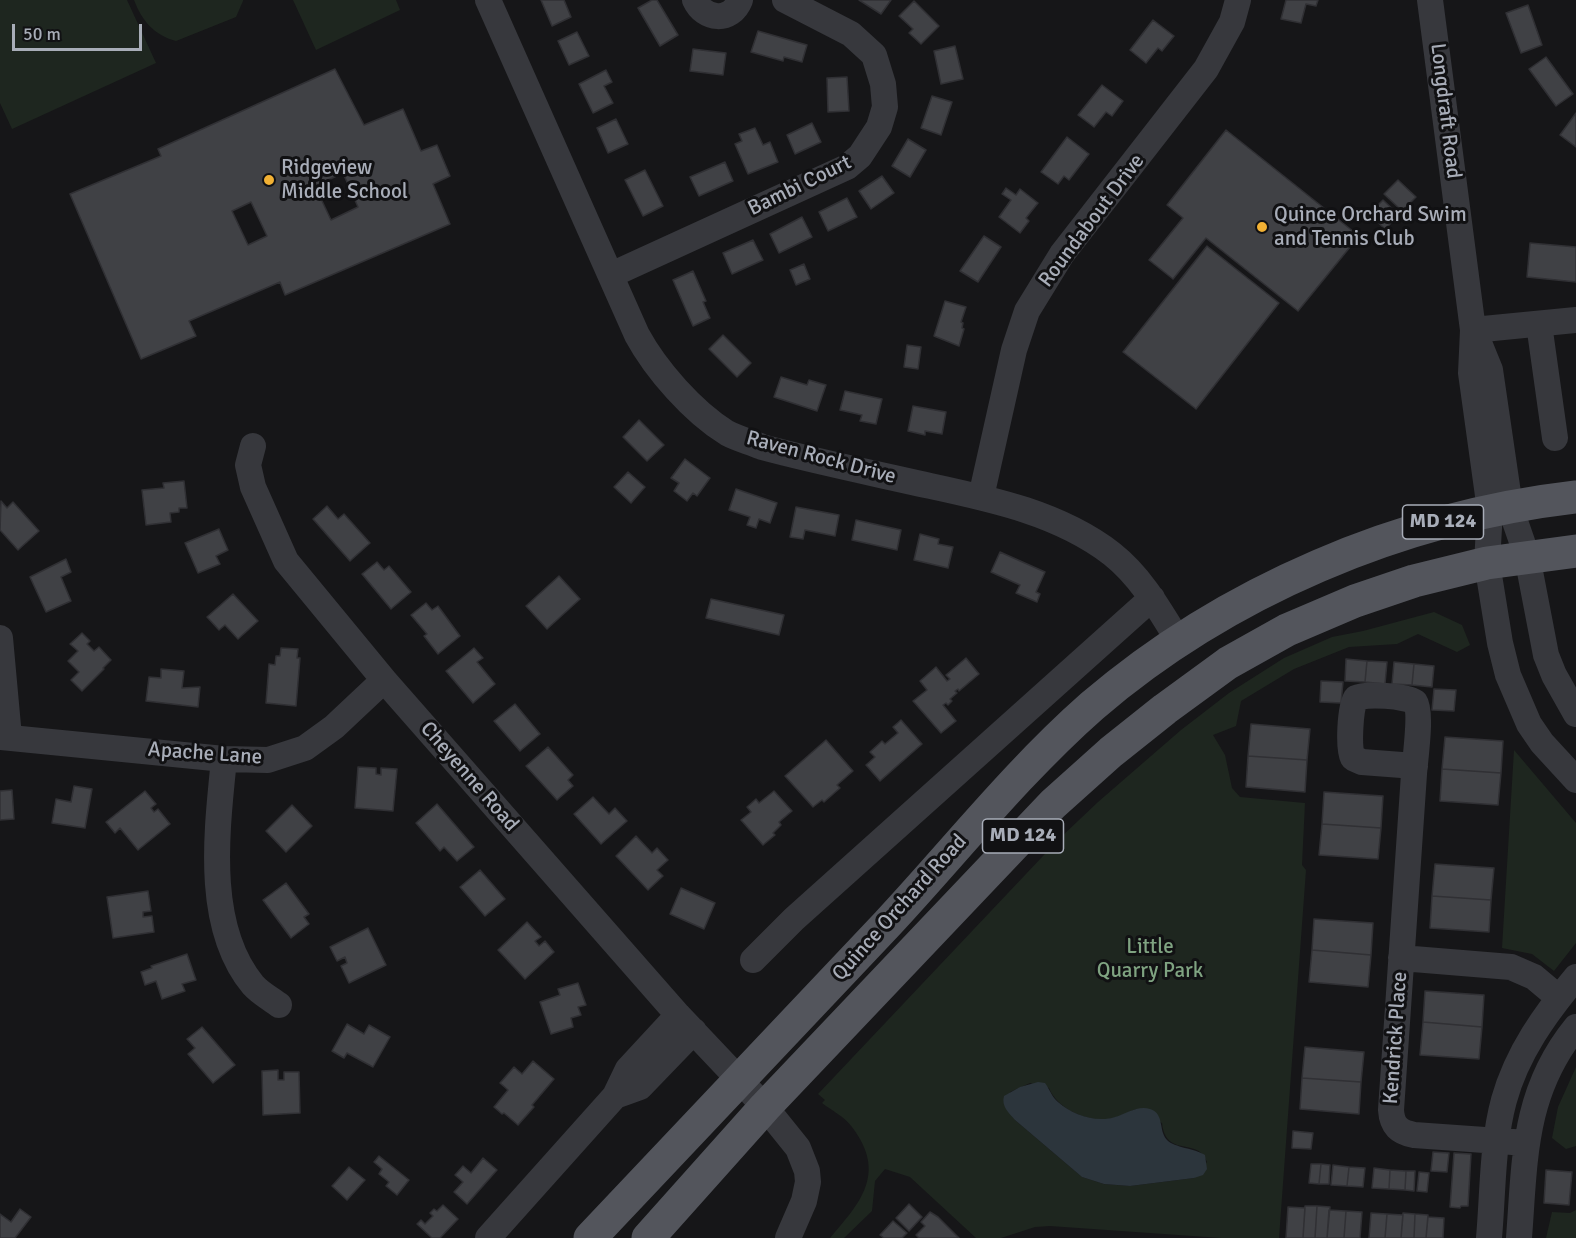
<!DOCTYPE html>
<style>
body{margin:0}
#map{position:relative;width:1576px;height:1238px;overflow:hidden;background:#161618;font-family:Signika,sans-serif}
canvas{display:block}
.scale{position:absolute;left:12px;top:24px;width:130px;height:27px;box-sizing:border-box;border:3px solid #a8adb8;border-top:0;padding-left:8px;font-size:18px;line-height:21px;white-space:nowrap;color:#a8adb8;-webkit-text-stroke:4px #111113;paint-order:stroke}
</style>
<div id="map">
<canvas width="1576" height="1238"></canvas>
<div class="scale">50 m</div>
</div>
<script>
const g = document.querySelector('canvas').getContext('2d');
g.lineJoin = 'round';
function fillPath(path, color) { g.fillStyle = color; g.fill(path, 'evenodd'); }
function stroke(path, color, width, dash) { g.strokeStyle = color; g.lineWidth = width; g.lineCap = dash ? 'butt' : 'round'; g.setLineDash(dash || []); g.stroke(path); }
function label(font, color, halo, rows, align = 'center') {
  g.font = font + ' Signika,sans-serif'; g.lineWidth = 6; g.setLineDash([]); g.textBaseline = 'middle'; g.strokeStyle = halo; g.fillStyle = color; for (const [text, x, y, turn = 0] of rows) {
    g.save(); g.translate(x, y); g.rotate((+turn || 0) * Math.PI / 180); g.textAlign = isNaN(turn) ? turn : align; if (halo) g.strokeText(text, 0, 0); g.fillText(text, 0, 0); g.restore();
  }
}
fillPath(new Path2D(`
 M0,0h127l29,63 -144,66 -12,-26z
 M134,0h109v1l-7,16 -60,24c-22,-6 -34,-20 -42,-41z
 M293,0h103l4,10 -84,40z
 M1434,612l28,13 8,20 -13,7 -39,-18 -21,10 -48,3 -55,22 -53,32 -5,25 -23,9 12,20 7,33 8,9 65,6 -3,62 4,5 -27,368h-58l-171,-12 -15,1 -34,11h-25l-66,-61 -25,-8 -10,12 -3,30 -28,27h-14c31,-36 57,-65 22,-111 -7,-10 -21,-17 -30,-24l3,-3 -7,-6 242,-256 38,-36 83,-72 48,-37 55,-35 48,-21 31,-6zM1030,1083l19,5c9,22 41,36 65,30 7,-2 15,-6 22,-9l26,14c4,36 36,13 45,39l-13,16 -64,8 -26,-2 -22,-7 -67,-57 -5,-28z
 M1514,750l62,73v120l-22,28 -22,-17 -30,-6z
 M1576,1067v79l-10,3 -14,-11 6,-31z
 M1576,1210v28h-30l6,-26 18,1z`), '#1e261f');
fillPath(new Path2D(`
 M1038,1082l7,1c5,7 7,14 13,19 14,13 39,21 57,15 11,-3 23,-12 35,-8 15,5 8,21 17,31 8,8 27,8 38,15l2,14 -4,6 -9,3 -64,8 -26,-2 -22,-7 -67,-57c-6,-7 -14,-14 -11,-24l16,-9z`), '#2c353c');
const building = new Path2D(`
 M541,0h23l7,17 -19,9z
 M652,0h5l21,35 -18,11 -22,-38z
 M859,0h32l-10,14z
 M1286,0h32l-2,6 -10,-2 -5,19 -20,-4z
 M914,1l25,25 -18,18 -12,-11 4,-4 -14,-13z
 M1528,5l14,40 -21,8 -15,-40z
 M1153,20l21,16 -12,15 -4,-3 -12,15 -16,-13z
 M758,31l49,14 -5,17 -18,-5 -1,4 -32,-9z
 M577,32l12,24 -20,9 -11,-24z
 M955,46l8,33 -22,5 -7,-33z
 M693,49l33,4 -3,22 -33,-4z
 M1546,57l27,37 -17,12 -27,-37z
 M335,69l29,56 39,-16 18,42 16,-6 13,31 -17,8 17,40 -165,71 -5,-13 -91,39 7,15 -55,23 -71,-165 91,-38 -3,-7zM343,173l15,34 -27,13 -16,-34zM251,202l16,34 -19,9 -16,-34z
 M606,70l6,12 -8,4 9,17 -20,10 -14,-29z
 M847,77l2,34 -21,1 -1,-34z
 M1102,85l21,16 -11,15 -6,-4 -12,15 -16,-12z
 M932,96l20,6 -11,33 -20,-7z
 M1576,113v34l-16,-12z
 M616,119l12,25 -20,9 -11,-25z
 M812,123l9,19 -26,12 -8,-19z
 M755,128l8,17 7,-3 8,20 -30,12 -13,-30 7,-3 -3,-7z
 M1226,130l133,106 -61,75 -92,-73 -33,41 -24,-19 34,-42 -16,-13z
 M1067,137l22,17 -20,26 -5,-4 -6,8 -17,-12z
 M908,139l18,11 -16,27 -18,-11z
 M725,162l8,19 -34,15 -9,-19z
 M645,170l18,36 -20,10 -18,-36z
 M882,176l12,17 -23,16 -12,-18z
 M1398,180l18,17 -14,14 -18,-17z
 M1006,188l10,7 4,-6 18,14 -12,15 3,3 -9,12 -21,-16 12,-17 -9,-6z
 M847,198l10,19 -29,14 -9,-19z
 M1383,200l16,15 -14,14 -16,-15z
 M802,217l10,20 -33,16 -9,-19z
 M984,236l17,11 -23,35 -18,-11z
 M753,240l10,20 -31,14 -9,-21z
 M1530,243l46,4v35l-49,-5z
 M1207,246l72,57 -83,106 -73,-57z
 M804,264l6,15 -14,6 -6,-15z
 M693,271l13,30 -3,1 7,16 -17,8 -20,-46z
 M945,301l21,6 -5,15 2,1 -1,5 2,1 -5,17 -25,-10z
 M723,335l28,28 -14,14 -28,-28z
 M907,345l14,2 -3,22 -14,-2z
 M781,377l26,8 2,-5 17,5 -9,26 -43,-14z
 M845,391l37,8 -6,25 -16,-3 2,-6 -22,-5z
 M913,406l33,6 -4,22 -17,-3v4l-17,-4z
 M639,420l25,25 -17,16 -24,-24z
 M685,459l25,19 -13,18 -4,-3 -6,8 -13,-10 5,-8 -8,-5z
 M628,472l17,15 -14,16 -17,-16z
 M184,481l3,27h-8v4l-9,1 1,9 -25,3 -4,-35 22,-2 -1,-5z
 M736,489l41,14 -7,20 -11,-4 -3,9 -9,-3 3,-8 -21,-7z
 M1,501l6,7 6,-6 26,29 -21,19 -18,-20z
 M327,506l11,13 6,-5 26,29 -20,18 -37,-42z
 M796,507l43,8 -4,21 -30,-6 -2,9 -13,-2z
 M856,520l45,10 -4,20 -45,-10z
 M219,529l9,21 -12,6 4,8 -22,9 -13,-30z
 M920,534l19,5 -1,5 15,3 -5,21 -34,-8z
 M1000,552l45,20 -9,20 4,2 -3,8 -21,-9 4,-8 -29,-13z
 M66,559l5,13 -10,5 10,24 -25,11 -16,-35z
 M377,562l7,8 5,-4 22,26 -20,17 -29,-35z
 M559,576l21,23 -33,30 -21,-23z
 M233,594l25,27 -20,18 -13,-14 -6,5 -12,-13z
 M711,599l73,16 -5,20 -73,-17z
 M426,603l6,7 6,-4 22,30 -22,18 -14,-18 3,-2 -16,-19z
 M82,633l8,8 -3,3 7,7 5,-4 12,13 -8,8 1,1 -22,22 -11,-11 8,-8 -11,-11 10,-10 -8,-7z
 M281,648l17,1 -1,9h3l-4,48 -30,-3 3,-39 6,1 1,-9h4z
 M474,648l9,10 -6,4 18,22 -22,19 -27,-32z
 M966,658l13,16 -20,17 -1,-2 -3,2 2,2 -7,6 2,2 -4,4 -2,-2 -3,2 13,16 -15,12 -28,-32 14,-11 -7,-9 16,-14 11,14 3,-2 -4,-4z
 M1346,659l21,2 -2,21 -20,-1z
 M1367,661l20,1 -2,22 -20,-2z
 M1394,662l20,2 -2,21 -20,-1z
 M1414,664l20,2 -2,21 -20,-2z
 M161,669l23,2 -2,17 18,-1 -2,20 -52,-6 3,-24 12,1z
 M1321,681l22,1 -2,21 -21,-1z
 M1434,689l22,1 -2,21 -22,-1z
 M515,704l25,30 -20,17 -26,-30z
 M901,720l21,24 -42,37 -14,-16 9,-8 -5,-5 12,-11 3,3 13,-11 -5,-6z
 M1251,724l59,5 -3,31 -59,-4z
 M1445,737l58,4 -2,32 -59,-4z
 M826,740l27,31 -16,14 3,3 -16,14 -2,-2 -9,7 -28,-31z
 M548,747l25,28 -5,5 5,6 -16,14 -31,-34z
 M1248,756l59,4 -2,32 -59,-5z
 M358,767l18,1v6l5,1v-7l16,1 -4,42 -38,-3z
 M1442,769l59,4 -3,32 -58,-4z
 M74,786l18,3 -7,39 -33,-5 4,-24 15,3z
 M12,790l2,29 -14,1v-29z
 M145,791l11,13 -5,4 3,4 4,-3 12,15 -32,26 -18,-22 -5,5 -9,-11z
 M774,791l18,20 -13,11 2,3 -8,8 2,2 -12,10 -22,-25 10,-8 -4,-5 9,-8 3,4z
 M1324,792l59,4 -2,32 -59,-4z
 M593,797l16,17 6,-6 12,13 -26,23 -27,-30z
 M437,804l37,43 -17,14 -13,-14 -4,4 -24,-28z
 M292,805l20,21 -26,26 -20,-21z
 M1322,824l59,4 -3,31 -59,-4z
 M636,836l16,17 5,-5 11,12 -11,10 6,6 -15,14 -32,-34z
 M1435,864l59,4 -3,32 -59,-4z
 M480,870l25,29 -20,17 -25,-29z
 M286,883l23,31 -5,3 5,7 -18,14 -28,-38z
 M681,888l34,15 -11,26 -34,-15z
 M148,891l3,20 -8,1v5l9,-1 2,16 -41,6 -6,-41z
 M1432,896l59,4 -2,32 -59,-4z
 M1314,919l59,4 -2,32 -59,-5z
 M527,922l14,15 -6,4 4,5 6,-5 9,11 -29,27 -27,-29z
 M368,928l18,37 -37,18 -8,-17 6,-3 -2,-6 -8,4 -7,-14z
 M1312,950l59,5 -3,32 -59,-5z
 M187,954l9,26 -14,4 3,7 -23,8 -6,-18 -11,4 -4,-13 11,-4 -1,-2z
 M578,983l8,22 -8,2 3,8 -10,3 2,9 -22,7 -11,-32 20,-7 -2,-6z
 M1425,991l59,4 -2,32 -59,-5z
 M1423,1022l59,5 -3,32 -59,-4z
 M347,1024l17,10 5,-9 21,12 -17,30 -26,-14 -3,5 -12,-7z
 M202,1027l33,38 -22,18 -25,-29 7,-6 -8,-9z
 M1305,1047l59,5 -3,30 -59,-4z
 M533,1061l21,18 -22,26 2,2 -16,18 -14,-12 -2,1 -8,-7 14,-17 -8,-7 14,-16 8,7z
 M278,1070v10h6v-8h15l1,41 -37,2 -1,-44z
 M1302,1078l59,4 -2,32 -59,-5z
 M1293,1131l20,2 -2,16 -19,-1z
 M1433,1152l16,1 -2,19 -16,-1z
 M1454,1153l17,1 -3,52h-7l-1,2 -10,-1z
 M379,1156l30,24 -12,15 -11,-9 3,-4 -10,-8 3,-5 -8,-7z
 M483,1158l14,12 -30,34 -13,-12 9,-10 -8,-7 8,-9 8,7z
 M1311,1164h10l-2,20 -10,-1z
 M1321,1164l9,1 -1,19h-10z
 M1333,1165l16,2 -2,19 -16,-1z
 M349,1167l16,13 -18,20 -15,-14z
 M1349,1167l16,1 -2,19 -16,-1z
 M1374,1168l16,2 -1,19 -17,-1z
 M1390,1170l16,1 -1,19 -16,-1z
 M1546,1170l26,2 -3,33 -25,-2z
 M1406,1171h9l-1,20 -9,-1z
 M1419,1172l10,1 -2,19 -10,-1z
 M909,1204l13,13 -13,14 -13,-13z
 M443,1205l15,14 -18,19h-8l-15,-14 4,-4 4,4 8,-8 -3,-3 4,-4 3,2z
 M1305,1206h12l-2,32h-12z
 M1317,1206l13,1 -3,31h-12z
 M1288,1207l17,1 -2,30h-17z
 M20,1209l11,8 -16,21h-15v-24l11,8z
 M1329,1210l17,1 -2,27h-17z
 M1346,1211l16,1 -2,26h-16z
 M930,1212l8,5 21,21h-40l-3,-3 9,-9 -4,-4z
 M1371,1213l16,1 -2,24h-16z
 M1403,1213l12,1 -1,24h-13z
 M1387,1214l16,1 -2,23h-16z
 M1415,1214l13,1 -2,23h-12z
 M1428,1217l16,1 -1,20h-17z
 M893,1221l14,12 -5,5h-18l-4,-3z`);
fillPath(building, '#404145');
stroke(building, '#303034', 1.5);
stroke(new Path2D(`
 M488,0l149,335c19,35 56,77 90,98 11,6 24,9 35,14 52,14 106,25 159,37 65,14 137,28 191,70 29,23 47,55 66,86
 M695,0c9,20 36,23 45,0
 M1430,0l43,330 -2,43 19,137 -3,53 13,80 8,32 21,49 13,19 34,37
 M611,275l236,-108 13,-11 19,-29 6,-20 -2,-23 -9,-29 -23,-21 -66,-34
 M1539,324l16,114
 M1473,330l103,-10
 M1477,338l13,32 20,137 17,49 19,99 8,20 22,39
 M253,446l-5,19 5,22 33,74 98,119 294,335 87,92 33,41 9,23 1,11 -4,19 -16,37
 M981,497l33,-147 13,-39 35,-57 144,-185 26,-47 6,-22
 M0,638l9,99
 M0,737l224,22 44,1 37,-12 29,-21 50,-47
 M224,759c-7,71 -20,167 29,226 7,8 18,14 26,20
 M1415,766l-53,-4 -9,-4c-5,-10 -3,-50 3,-60 10,-5 50,-2 59,4 7,10 0,58 -1,72 -7,112 -15,224 -23,336 1,16 8,22 23,25l113,8
 M1401,958l110,9 23,10 25,21
 M753,960l41,-41 358,-321
 M615,1096l25,-9 54,-56
 M488,1238l127,-142 13,-27 50,-54
 M1489,1238c4,-45 3,-94 15,-138 13,-47 41,-86 72,-123
 M1519,1238c6,-79 4,-146 57,-211`), '#37383d', 26);
stroke(new Path2D(`
 M590,1238c98,-105 199,-209 297,-314 68,-73 130,-152 205,-218 134,-115 309,-189 484,-209
 M648,1238l117,-131 288,-303 58,-52 54,-43 63,-46 59,-33 68,-29 59,-20 73,-18 89,-12`), '#53555c', 33);
for (const [x, y, r, color] of [
 [269,180,6,"#f2b134"],
 [1262,227,6,"#f2b134"]
]) { const dot = new Path2D(); dot.arc(x, y, r, 0, 2 * Math.PI); g.fillStyle = color; g.fill(dot); stroke(dot, '#111113', 2); }
for (const [x, y, w] of [
 [1443,522,81],
 [1023,836,81]
]) { const box = new Path2D(); box.roundRect(x - w / 2, y - 17, w, 34, 4.5); g.fillStyle = '#111113'; g.fill(box); stroke(box, '#a8adb8', 1.5); }
label('bold 20px', '#a8adb8', null, [
 ["MD 124",1443,522],
 ["MD 124",1023,836]
]);
label('21px', '#a8adb8', '#111113', [
 ["Longdraft Road",1445,111,83],
 ["Bambi Court",800,186,-26],
 ["Roundabout Drive",1092,221,-53],
 ["Raven Rock Drive",821,458,15],
 ["Apache Lane",205,754,4],
 ["Cheyenne Road",469,777,49],
 ["Quince Orchard Road",900,908,-48],
 ["Kendrick Place",1396,1038,-86]
]);
label('21px', '#a8adb8', '#111113', [
 ["Ridgeview",281,168],
 ["Middle School",281,192],
 ["Quince Orchard Swim",1274,215],
 ["and Tennis Club",1274,239]
], 'left');
label('21px', '#7fa381', '#111113', [
 ["Little",1150,947],
 ["Quarry Park",1150,971]
]);
</script>
